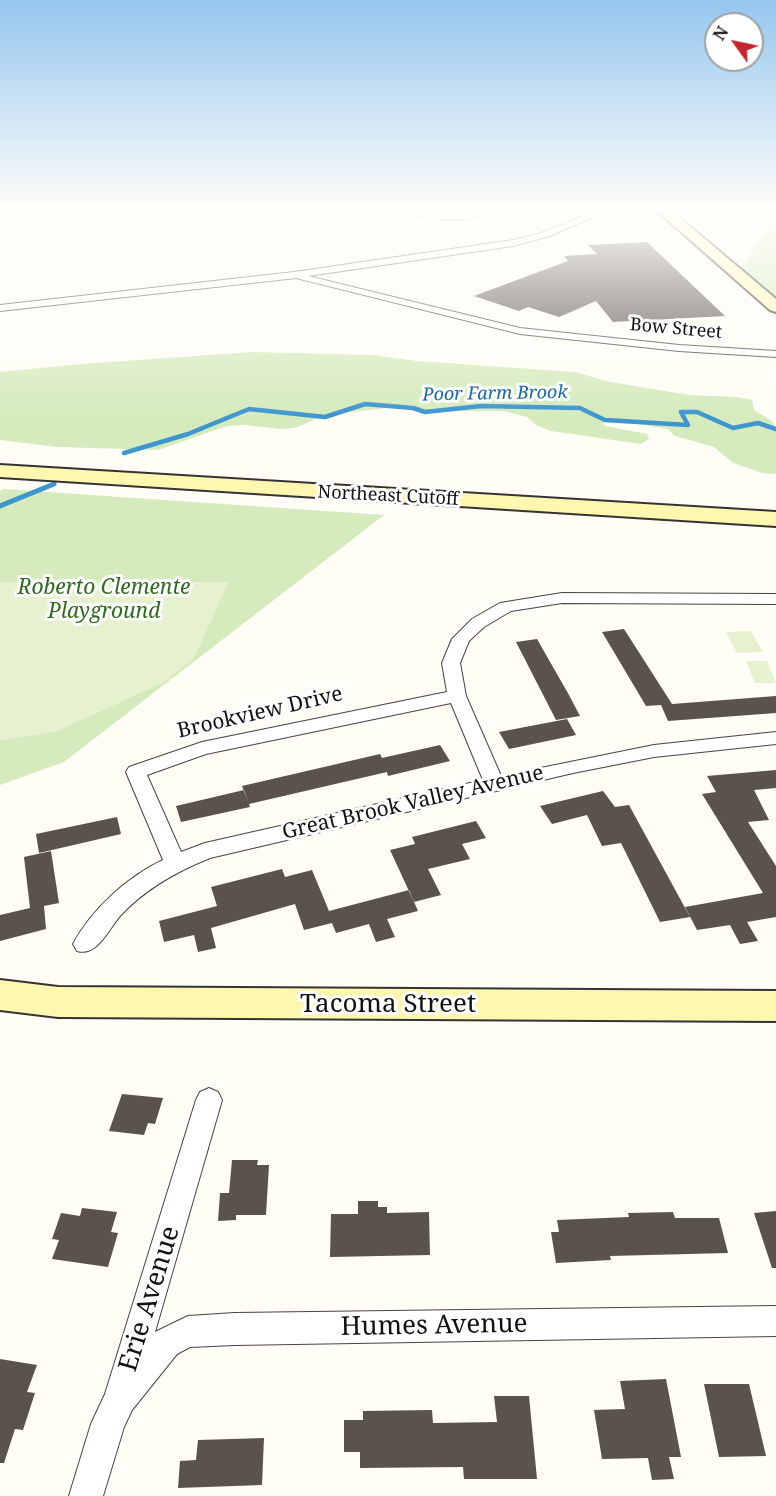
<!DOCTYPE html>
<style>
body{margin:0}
#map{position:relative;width:776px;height:1496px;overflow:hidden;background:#fffdf5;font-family:"Noto Serif",serif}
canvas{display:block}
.north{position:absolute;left:704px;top:12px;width:60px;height:60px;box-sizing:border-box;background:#fff;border:2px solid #a0a0a0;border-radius:50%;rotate:303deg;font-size:16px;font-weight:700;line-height:24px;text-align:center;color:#111}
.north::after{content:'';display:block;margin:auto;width:21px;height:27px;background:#c4262e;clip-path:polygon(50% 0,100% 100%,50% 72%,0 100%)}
</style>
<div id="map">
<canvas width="776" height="1496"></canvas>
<div class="north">N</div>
</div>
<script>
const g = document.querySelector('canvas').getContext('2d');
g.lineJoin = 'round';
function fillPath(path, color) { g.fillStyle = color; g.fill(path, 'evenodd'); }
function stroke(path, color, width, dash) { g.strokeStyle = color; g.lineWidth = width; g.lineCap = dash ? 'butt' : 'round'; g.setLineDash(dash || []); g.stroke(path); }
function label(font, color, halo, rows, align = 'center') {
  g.font = font + ' "Noto Serif",serif'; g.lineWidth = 6; g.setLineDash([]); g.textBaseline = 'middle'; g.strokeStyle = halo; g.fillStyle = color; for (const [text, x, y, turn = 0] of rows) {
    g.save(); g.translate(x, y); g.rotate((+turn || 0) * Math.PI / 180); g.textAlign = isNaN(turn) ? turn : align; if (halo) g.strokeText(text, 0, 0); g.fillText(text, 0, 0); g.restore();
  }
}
fillPath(new Path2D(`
 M776,215v84l-36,-29z
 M253,352l120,3 44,6 158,11 35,10 79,13 48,2 15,3 2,10 18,11 4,8v45l-14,-1 -29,-10 -19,-16 -39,-11 -7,-7 -60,-10 -5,4 2,3 42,8 2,5 -8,5 -90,-13 -15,-6 -9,-8 -23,-6h-77l-9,-2 -5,-4 -88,10 -30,13 -14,1 -37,-4 -17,1 -69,24 -101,-3 -57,-7v-68l81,-8z
 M4,489l380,26 -320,247 -64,23v-294z`), '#d5ebbd');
fillPath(new Path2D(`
 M0,582h229l-35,76 -32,25 -107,49 -55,8z
 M751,631l12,21 -26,1 -11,-21z
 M746,661h21l9,22h-21z`), '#e6f2cf');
stroke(new Path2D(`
 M124,453l64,-19 61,-25 76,8 40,-13 48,4 12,4 56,-6 99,2 25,12 83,5 -7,-13h16l36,16 25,-5 18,6`), '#3f96cf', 4.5);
stroke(new Path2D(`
 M0,506l54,-22`), '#3f96cf', 5);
fillPath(new Path2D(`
 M647,242l78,74 -112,6 -17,-21 -37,16 -31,-10 -9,4 -45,-15 94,-35 -4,-5 33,-2 -9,-9z
 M624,629l48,75 104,-8v17l-108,8 -7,-16 -15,1 -44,-74z
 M537,639l32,56 11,21 -24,4 -40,-78z
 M567,719l9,16 -67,14 -10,-17z
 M440,745l10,16 -62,15 -1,-4 -138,32 -7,-18 138,-32 2,4z
 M776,770v18l-22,2 15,30 -21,2 28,44v51l-29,5 11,19 -18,3 -10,-19 -33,5 -12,-23 78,-14 -61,-99 14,-2 -9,-16z
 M244,790l6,17 -69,15 -5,-16z
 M603,791l12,16 14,-2 61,112 -30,5 -39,-79 -19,3 -15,-31 -35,9 -12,-18z
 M117,817l4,17 -82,19 -3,-19z
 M476,821l10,17 -24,6 8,15 -42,10 13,26 -27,7 -24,-52 25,-6 -3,-7z
 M51,851l8,52 -15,3 2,23 -46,12v-26l30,-7 -6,-51z
 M282,869l3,8 27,-7 17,41 80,-21 9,21 -31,8 8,18 -19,5 -7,-18 -33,9 -4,-10 -28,7 -9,-26 -84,24 5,20 -18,4 -4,-17 -30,7 -5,-21 58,-15 -6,-19z
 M122,1094l41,4 -8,26 -7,-1 -4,12 -35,-4z
 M232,1160h26l-1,5h12l-3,50h-30v5l-18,1 2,-28h9z
 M358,1201h20v6h9v6l42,-1 1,43 -100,2 1,-43h27z
 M82,1208l35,4 -6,20 7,1 -10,34 -56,-8 7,-19 -7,-1 9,-26 19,3z
 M776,1211v57h-4l-18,-55z
 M673,1212l2,6h44l9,35 -118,3 1,4 -55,3 -5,-31h8l-2,-12 72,-3 -1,-4z
 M0,1359l37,6 -10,27 8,1 -12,37 -8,-1 -11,34h-4z
 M666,1379l15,78h-12l5,22 -22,1 -4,-22 -46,1 -8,-49 31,-1 -5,-28z
 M704,1384h45l17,72 -47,1z
 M494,1396h35l8,83h-73l-1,-12 -103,1v-16h-16v-32h19v-9l69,-1 1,13 64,-1z
 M264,1438l-2,47 -84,3 2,-27 16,-1 2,-20z`), '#5a524d');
const street = new Path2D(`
 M388,208c22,0 44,8 66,7 15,0 28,-7 42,-7 -24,18 -59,12 -86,6 -8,-1 -16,-2 -22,-6z
 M602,208h11l-63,28 -37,10 -205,30 212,52 159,17 97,6v6l-97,-6 -159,-17 -224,-56 -296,33v-6l294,-33 219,-32 31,-8z
 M562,593l214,1v10l-214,-1 -51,8 -27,16 -15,14 -9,22 6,33 35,80 153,-31 122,-13v12l-122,13 -81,16 -363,85c-35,14 -65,31 -90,58 -12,14 -23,41 -43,35l-4,-7c19,-35 54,-67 90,-84l-37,-88 3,-5 73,-25 245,-50 -5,-29 10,-24 20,-20 28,-16zM451,703l32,77 -278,63 -24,9 -34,-77 59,-21z
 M209,1088l9,4 4,8 -67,232 33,-16 47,-3 541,-7v30l-541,9 -45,2 -13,7 -45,56 -8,17 -21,69h-34l22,-72 14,-30 91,-294 4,-8z`);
const secondary = new Path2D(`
 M654,208h14l108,91v13l-6,-2z
 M0,465l776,47v14l-776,-49z
 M0,980l58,7 718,4v30l-718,-4 -58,-7z`);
stroke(street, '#444', 2);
stroke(secondary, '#333', 4);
fillPath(street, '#fff');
fillPath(secondary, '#fff6b0');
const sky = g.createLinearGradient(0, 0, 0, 417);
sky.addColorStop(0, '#95c6ee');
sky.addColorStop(0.5, '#fffefa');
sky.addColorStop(1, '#fffefa00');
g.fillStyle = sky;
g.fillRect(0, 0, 776, 417);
label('18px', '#111', '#fff', [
 ["Bow Street",676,329,5],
 ["Northeast Cutoff",388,496,3]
]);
label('italic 18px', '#1768a6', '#fff', [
 ["Poor Farm Brook",495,394,-1]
]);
label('italic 21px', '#2f6b1f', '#fff', [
 ["Roberto Clemente",104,588],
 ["Playground",104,612]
]);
label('21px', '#111', '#fff', [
 ["Brookview Drive",260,713,-13],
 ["Great Brook Valley Avenue",413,803,-13]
]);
label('26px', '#111', '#fff', [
 ["Tacoma Street",388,1005],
 ["Erie Avenue",150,1299,-73],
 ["Humes Avenue",434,1326,-1]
]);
</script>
